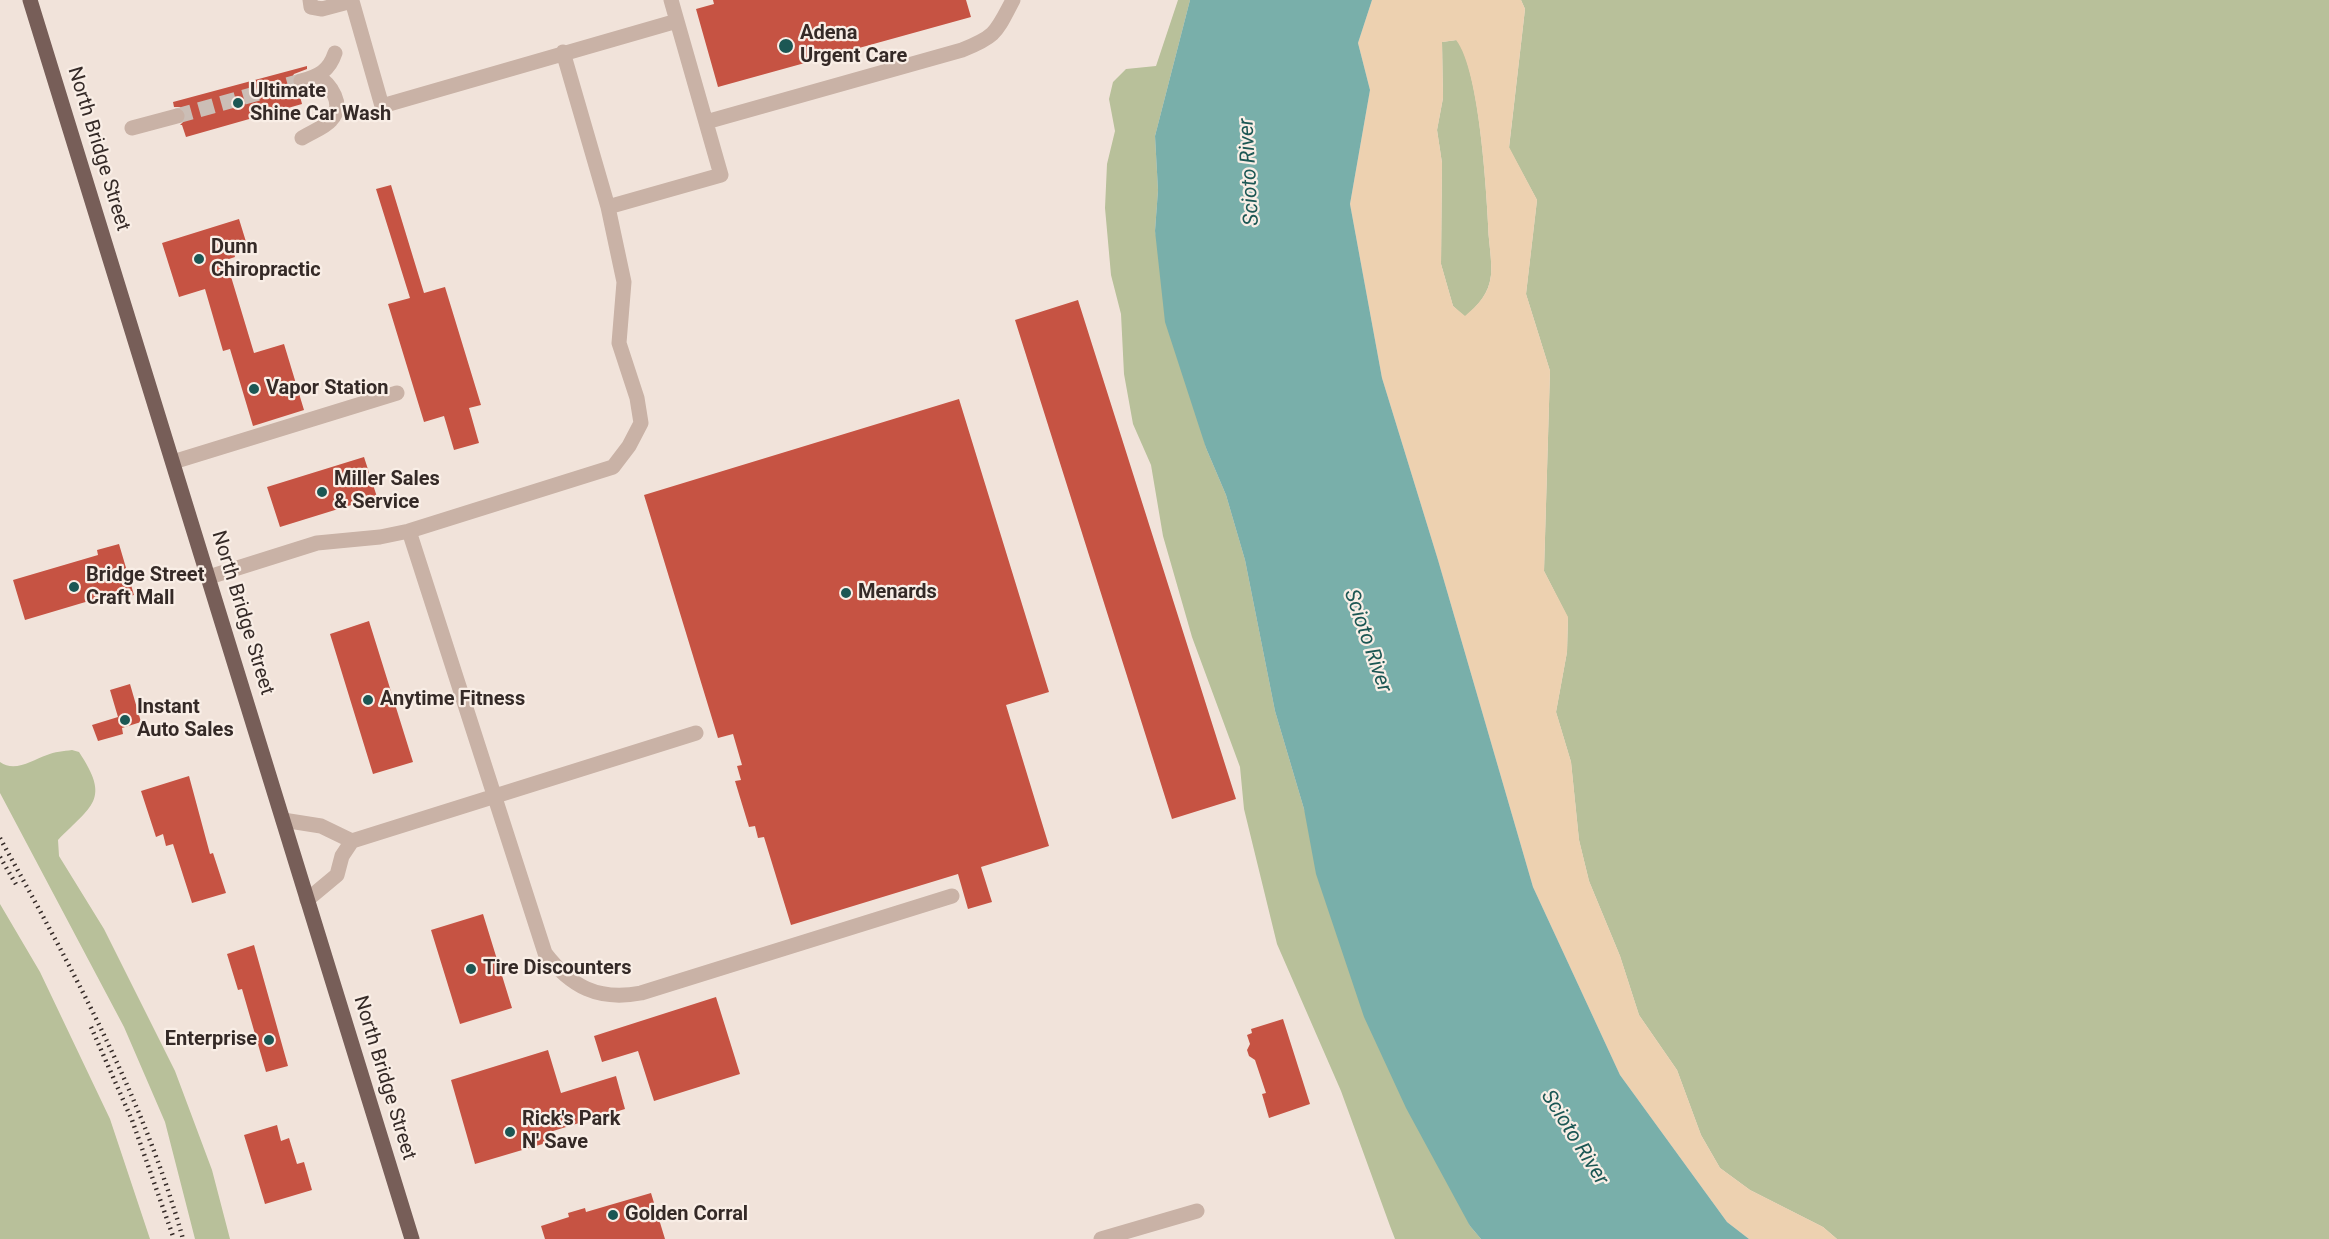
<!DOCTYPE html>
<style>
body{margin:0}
canvas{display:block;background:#f1e3da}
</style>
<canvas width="2329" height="1239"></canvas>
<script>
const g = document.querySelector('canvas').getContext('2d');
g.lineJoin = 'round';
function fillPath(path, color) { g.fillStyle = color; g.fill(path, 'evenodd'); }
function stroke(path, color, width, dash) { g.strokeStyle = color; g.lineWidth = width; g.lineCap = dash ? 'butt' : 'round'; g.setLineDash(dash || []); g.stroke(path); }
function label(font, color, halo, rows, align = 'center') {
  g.font = font + ' Roboto,sans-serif'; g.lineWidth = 4.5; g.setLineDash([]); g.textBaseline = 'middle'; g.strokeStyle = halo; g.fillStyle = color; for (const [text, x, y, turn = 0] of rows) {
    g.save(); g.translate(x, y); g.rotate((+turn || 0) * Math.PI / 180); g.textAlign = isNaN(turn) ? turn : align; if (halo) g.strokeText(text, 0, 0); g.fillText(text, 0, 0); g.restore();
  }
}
fillPath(new Path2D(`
 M1178,0h12l-35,136 3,54 -3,41 51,217 20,47 19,65 30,151 29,98 166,417 11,13h-86l-5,-13 -49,-135 -64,-147 -33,-135 -4,-42 -48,-130 -29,-101 -12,-71 -18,-41 -9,-50 -3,-60 -10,-39 -6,-67 2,-44 8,-33 -6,-32 4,-17 13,-13 30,-3z
 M1521,0h808v1239h-492l-14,-12 -73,-37 -30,-22 -19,-33 -24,-65 -38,-55 -19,-59 -31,-75 -10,-41 -8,-78 -15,-50 11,-60 1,-34 -24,-47 6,-200 -24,-77 11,-94 -28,-52 16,-139z
 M1457,40c23,31 30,157 32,199 1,11 3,25 2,36 -2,19 -13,30 -26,42l-12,-11 -12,-42 1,-101 -5,-33 6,-32 -1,-56z
 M72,750l7,2c32,48 13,53 -21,88l1,16 45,73 71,142 37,99 18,69h-35l-30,-117 -41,-95 -124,-234v-31c15,11 32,-2 47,-7 7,-3 17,-4 25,-5z
 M0,904l40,68 70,147 40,120h-150z`), '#b8c09a');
fillPath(new Path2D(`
 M1372,0h149l4,9 -16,138 28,53 -11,94 24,77 -6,200 24,46 -1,35 -11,60 15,50 8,78 10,41 31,75 19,59 38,55 24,65 19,33 30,22 73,37 14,12h-88l-22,-17 -107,-147 -87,-188 -95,-327 -56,-182 -32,-174 20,-114 -12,-47zM1456,40c24,30 31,157 33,199 1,11 3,25 2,36 -2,19 -13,30 -26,41l-12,-10 -12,-42 1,-101 -5,-33 6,-32 -1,-56z`), '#edd1b0');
fillPath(new Path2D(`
 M1190,0h182l-14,43 12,47 -20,114 32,174 56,182 95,327 87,188 107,147 22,17h-268l-11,-13 -64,-118 -42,-91 -48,-143 -12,-65 -29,-98 -30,-151 -19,-65 -20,-47 -41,-126 -10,-91 3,-41 -3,-54z`), '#79afaa');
fillPath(new Path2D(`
 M713,0h253l5,17 -253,70 -22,-78 18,-5z
 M307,66v3l-13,5 -3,5 3,9 9,2 -4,2 3,12 -116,33 -4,-12h-2l6,-6v-6l-6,-6h-6l-1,-5z
 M391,185l33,108 21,-6 36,118 -12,3 10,35 -25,7 -10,-34 -20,6 -36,-118 22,-6 -34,-109z
 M239,219l8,26 -14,5 2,7 -9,3 28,93 30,-9 20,66 -51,16 -23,-77 -7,2 -18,-62 -26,8 -17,-54z
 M1078,300l158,499 -64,20 -157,-499z
 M959,399l90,293 -43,13 43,141 -68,21 11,35 -24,7 -10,-35 -167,51 -27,-88 -6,1 -3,-12 -6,1 -14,-46 6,-1 -4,-14 5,-1 -9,-31 -15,4 -74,-243z
 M364,457l13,40 -97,30 -13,-40z
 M119,544l15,51 -23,6 -2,-6 -84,25 -12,-40 85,-25 -1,-5z
 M369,621l44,141 -40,12 -43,-140z
 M130,684l11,38 -19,6 1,6 -25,7 -6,-16 26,-8 -8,-27z
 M189,776l21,78 3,-1 13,40 -34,10 -19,-59 -7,2 -3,-12 -7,3 -15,-46z
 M483,914l29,94 -52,16 -29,-94z
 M254,945l34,121 -22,6 -24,-83 -4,1 -11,-36z
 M716,997l24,77 -86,27 -16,-50 -36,11 -8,-26z
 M1283,1019l27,85 -41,14 -7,-24 4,-1 -11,-33 -6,-4 -2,-6 3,-6 -3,-9 5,-2 -1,-4z
 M548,1050l13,43 55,-17 9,33 -72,22 3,9 -81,24 -24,-84z
 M277,1125l4,16 8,-3 8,26 7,-2 8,28 -47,14 -21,-69z
 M651,1193l14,46h-120l-4,-13 28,-9 -1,-4 17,-5 1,4z`), '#c65343');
stroke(new Path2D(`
 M177,116l124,-35`), '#cbbeb6', 15, [15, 8]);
stroke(new Path2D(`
 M310,0l1,7 11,2 30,-8 30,105 295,-85
 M301,81c18,-5 28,-10 34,-28
 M706,122l256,-72c35,-14 34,-18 51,-50
 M132,128l45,-12
 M302,138c9,-6 22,-10 29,-18 14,-15 0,-36 -14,-44
 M608,207l113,-32 -50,-175
 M173,462l224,-69
 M409,531l136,422c26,34 53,48 96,40l311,-97
 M209,577l108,-34 63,-6 29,-6 204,-64 16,-21 12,-23 -4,-25 -18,-55 5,-61 -16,-75 -45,-155
 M283,820l38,6 31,15 344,-108
 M307,900l30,-25 5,-19 10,-15
 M1101,1239l96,-28`), '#c9b2a6', 15);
stroke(new Path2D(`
 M30,0l382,1239`), '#775e58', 15);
stroke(new Path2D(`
 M0,838c71,129 143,258 183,401
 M0,857l17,29
 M91,1027l41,93 42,119`), '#352a27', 4.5, [1.5, 4.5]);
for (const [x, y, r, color] of [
 [786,46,8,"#1c5754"],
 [238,103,6,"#1c5754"],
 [199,259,6,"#1c5754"],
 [254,389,6,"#1c5754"],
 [322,492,6,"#1c5754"],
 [74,587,6,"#1c5754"],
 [846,593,6,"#1c5754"],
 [368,700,6,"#1c5754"],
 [125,720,6,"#1c5754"],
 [471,969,6,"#1c5754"],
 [269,1040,6,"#1c5754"],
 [510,1132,6,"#1c5754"],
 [613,1215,6,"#1c5754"]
]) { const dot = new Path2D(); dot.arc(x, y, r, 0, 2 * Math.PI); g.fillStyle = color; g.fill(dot); stroke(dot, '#f9eee6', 2); }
label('bold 20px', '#352a27', '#f9eee6', [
 ["Adena",800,34],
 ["Urgent Care",800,57],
 ["Ultimate",250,92],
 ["Shine Car Wash",250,115],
 ["Dunn",211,248],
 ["Chiropractic",211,271],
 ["Vapor Station",266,389],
 ["Miller Sales",334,480],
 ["& Service",334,503],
 ["Bridge Street",86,576],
 ["Craft Mall",86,599],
 ["Menards",858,593],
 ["Anytime Fitness",380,700],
 ["Instant",137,708],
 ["Auto Sales",137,731],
 ["Tire Discounters",483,969],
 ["Enterprise",257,1040,"right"],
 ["Rick's Park",522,1120],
 ["N' Save",522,1143],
 ["Golden Corral",625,1215]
], 'left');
label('20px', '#352a27', '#f9eee6', [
 ["North Bridge Street",98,149,73],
 ["North Bridge Street",242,613,73],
 ["North Bridge Street",384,1078,73]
]);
label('italic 21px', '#1c5754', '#f9eee6', [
 ["Scioto River",1250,172,-93],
 ["Scioto River",1367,641,71],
 ["Scioto River",1574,1138,58]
]);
</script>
